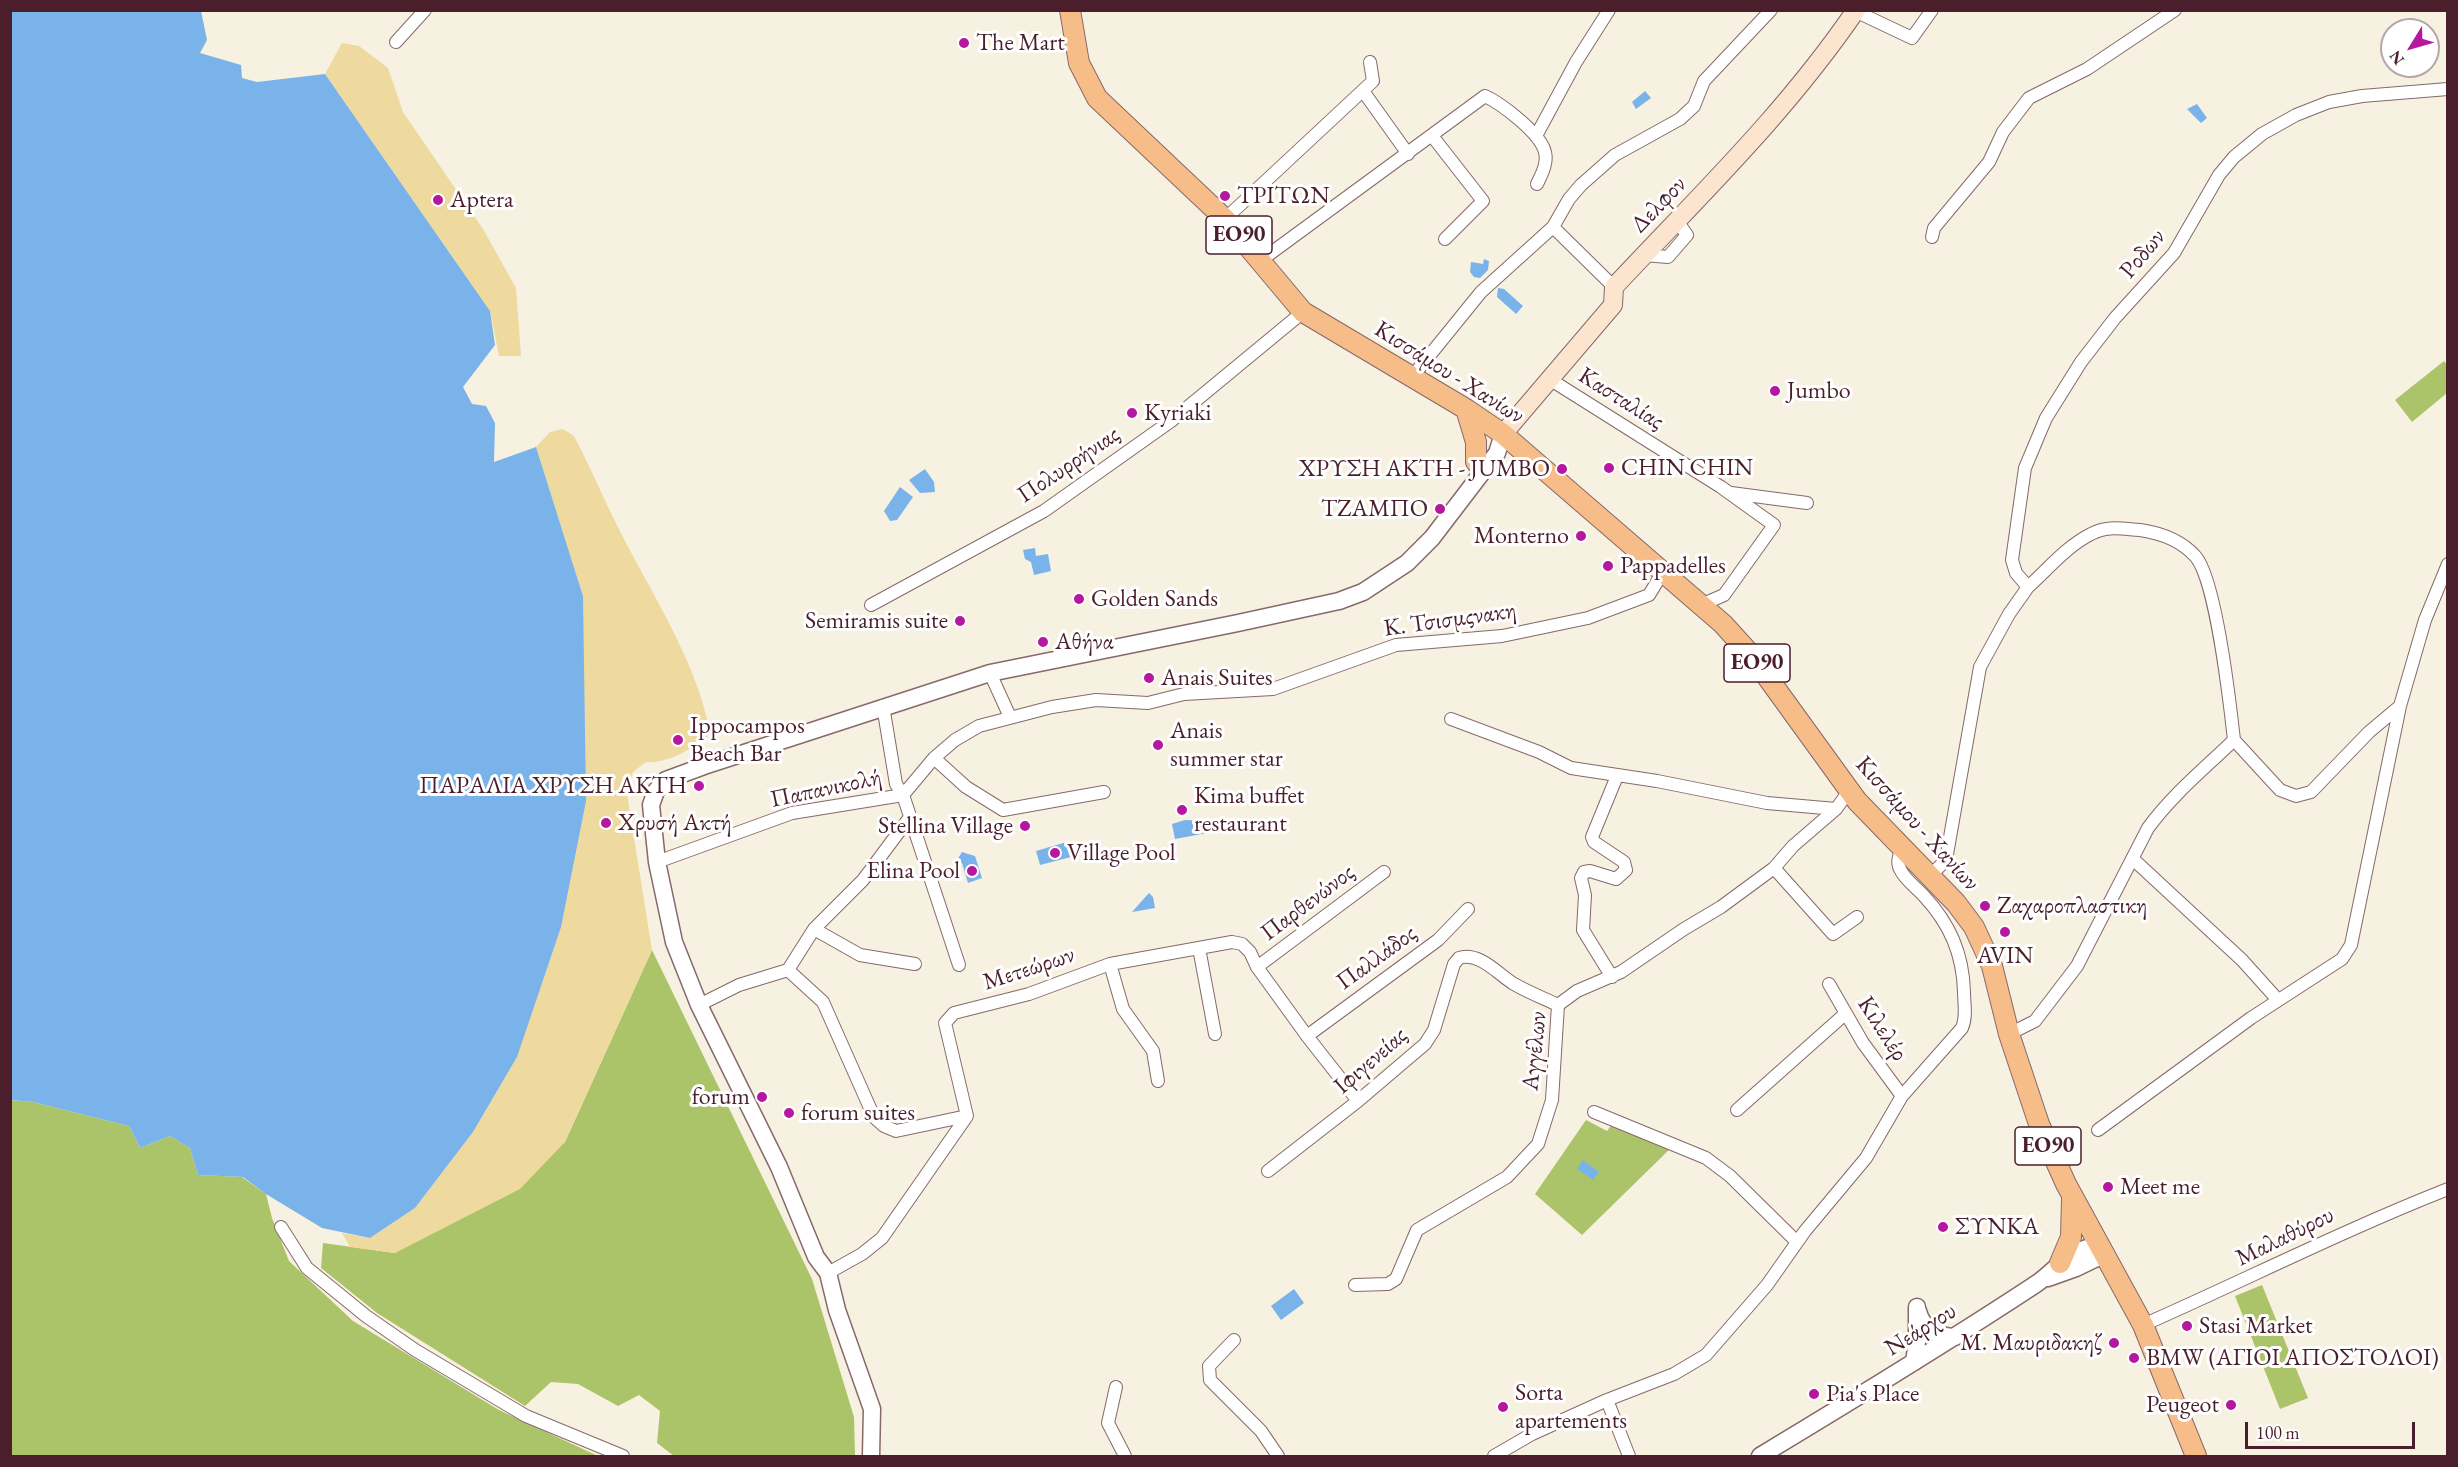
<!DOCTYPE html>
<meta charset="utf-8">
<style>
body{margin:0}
#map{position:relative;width:2458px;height:1467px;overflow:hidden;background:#f7f1e1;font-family:"EB Garamond",serif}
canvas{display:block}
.frame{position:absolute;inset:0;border:12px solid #4a1f2b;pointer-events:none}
.north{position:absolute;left:2380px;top:18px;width:60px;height:60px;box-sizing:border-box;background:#fff;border:2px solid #b7a5aa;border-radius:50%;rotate:233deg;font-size:16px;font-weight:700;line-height:24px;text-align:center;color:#4a1f2b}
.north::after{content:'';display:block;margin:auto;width:21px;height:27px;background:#b5179e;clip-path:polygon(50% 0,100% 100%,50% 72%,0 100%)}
.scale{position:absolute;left:2245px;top:1422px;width:170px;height:27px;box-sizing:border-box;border:3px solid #4a1f2b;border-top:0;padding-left:8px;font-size:18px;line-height:21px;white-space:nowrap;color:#4a1f2b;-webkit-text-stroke:4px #fff;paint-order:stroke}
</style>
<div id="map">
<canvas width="2458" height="1467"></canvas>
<div class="frame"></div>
<div class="north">N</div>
<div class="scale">100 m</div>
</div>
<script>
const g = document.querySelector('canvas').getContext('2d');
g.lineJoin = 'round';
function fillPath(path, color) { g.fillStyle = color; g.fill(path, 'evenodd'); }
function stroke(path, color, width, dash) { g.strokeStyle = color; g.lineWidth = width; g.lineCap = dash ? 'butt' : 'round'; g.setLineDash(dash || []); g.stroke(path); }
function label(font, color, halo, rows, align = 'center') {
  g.font = font + ' "EB Garamond",serif'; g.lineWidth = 6; g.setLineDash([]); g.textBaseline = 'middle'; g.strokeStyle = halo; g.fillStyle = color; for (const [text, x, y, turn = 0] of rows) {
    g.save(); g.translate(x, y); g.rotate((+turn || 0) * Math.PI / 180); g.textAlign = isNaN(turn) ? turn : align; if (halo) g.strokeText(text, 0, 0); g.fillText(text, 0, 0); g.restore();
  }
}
fillPath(new Path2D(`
 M2444,361l3,4v28l-35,29 -17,-22z
 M652,950l160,329 42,138 1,39h-181l-17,-13 3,-32 -21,-16 -21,11 -40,-22 -27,-2 -26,24 -148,-93 -56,-45 2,-25 72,10 170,-111z
 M10,1100l23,2 96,24 11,22 30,-12 20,12 8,27 44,2 24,17 6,24 17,43 64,60 146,89 99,46h-587z
 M1586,1120l21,11 8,-11 59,25 -92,90 -47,-41z
 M2262,1285l46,113 -28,11 -45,-113z`), '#abc469');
fillPath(new Path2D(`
 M342,43l17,3 29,22 15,44 80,117 33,59 5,68h-22l-9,-45 -165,-237z
 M563,429l11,7c18,34 32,69 50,103 31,60 75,128 86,195 -18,15 -40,29 -64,28l-13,10 -6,22 25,156 -87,192 -45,47 -125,64 -45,-6 -8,-14 28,5 45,-30 58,-76 44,-75 66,-461 -47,-149 14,-15z`), '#eeda9e');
fillPath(new Path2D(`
 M10,11h191l6,29 -7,13 41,12 1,13 15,4 68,-8 165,237 5,34 -32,42 9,17 14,2 9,17 -1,39 42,-15 47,149 3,205 -25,126 -44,130 -44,75 -58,76 -45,30 -48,-10 -56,-34 -23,-17 -45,-2 -8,-27 -20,-12 -30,12 -11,-22 -96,-24 -22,-2z
 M1645,91l6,7 -15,11 -4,-7z
 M2197,104l10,14 -6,5 -14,-14z
 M1484,259l5,2 -1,9 -8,8 -6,-1 -4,-5 1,-10 12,2z
 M1498,288l6,1 19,17 -7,8 -19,-17z
 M925,469l9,13 1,10 -15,1 -11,-13z
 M900,487l13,10 -16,23 -7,1 -6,-10z
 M1035,548l1,8 12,-2 3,17 -17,4 -3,-13 -6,-3 -2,-9z
 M1185,820l26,1 2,11 -38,7 -3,-15z
 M1070,841l5,15 -35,9 -4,-14z
 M962,852l13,4 7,22 -14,5 -6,-20 -5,-3z
 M1149,893l4,4 2,11 -23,4z
 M1583,1160l16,12 -6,8 -16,-11z
 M1294,1289l10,14 -23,17 -10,-14z`), '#7ab3ea');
const minor = new Path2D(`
 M1855,11l57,27 20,-28
 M396,42l29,-32
 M1363,91l45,63
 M1536,136l40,-74 33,-52
 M1433,137l50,64 -38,38
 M1225,219l148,-138 -3,-19
 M1553,227l61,60
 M1932,237l2,-9 55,-66 14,-30 26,-34 58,-29 88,-59
 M1644,255l24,2 19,-22 -10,-14
 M1260,261l225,-165c17,8 52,35 59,53 5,12 -2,25 -7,35
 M1412,377l69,-85 72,-65 16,-28 12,-14 34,-30 65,-36 14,-13 10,-25 67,-71
 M1551,380l170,107 53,38 -50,70 -23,10
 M1731,493l76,10
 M871,605l173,-94 127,-90 132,-109
 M990,673l20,44
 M883,706l13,78 7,11 56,170
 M1451,719l88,33 32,16 86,13 110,22 69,6
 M2234,740c-4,-36 -18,-158 -38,-183 -14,-16 -35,-24 -56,-27 -17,-1 -33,-5 -49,4 -24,12 -43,35 -63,53l-12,-14 -4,-13 13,-92 21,-50 35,-56 34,-44 59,-65 45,-78 15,-18 28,-23 34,-19 33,-13 33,-6 86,-7
 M934,758l32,29 37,23 101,-18
 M903,795l31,-37 21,-18 24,-14 73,-19 44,-7 52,3 36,-9 89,-5 123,-44 106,-9 86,-18 61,-23 14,-23
 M2134,860l108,100 36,40
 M657,862l135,-49 111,-18
 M1774,868l59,66 24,-17
 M1930,876l16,-16 34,-193 29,-53 19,-27
 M814,929l46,26 55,9
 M1199,948l16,86
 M1110,964l13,45 30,42 5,30
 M1257,967l127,-95
 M788,970l35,32 51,115 10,9 12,5 71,-15
 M1612,977l-29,-47 2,-35 -4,-17 3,-6 6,-1 26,8 10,-9 -2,-8 -30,-20 -2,-5 25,-61
 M1829,984l34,59 39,53
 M699,1005l40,-20 49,-15 26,-41 49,-49 47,-63
 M2009,1034l26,-13 42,-55 71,-138c25,-34 56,-59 86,-88l46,50 16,6 15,-4 58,-60 31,-26
 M1307,1036l131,-96 30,-31
 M1737,1110l108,-96
 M1594,1112l112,46 24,18 67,66
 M2098,1130l153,-112 91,-59 9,-14 49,-239 25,-86 23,-56
 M1268,1171l90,-70 67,-57 9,-14 20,-66 5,-6c20,-7 40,17 55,26 14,8 29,14 44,21
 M281,1227l26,41 59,48 49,34 111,66 97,40
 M828,1273l34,-19 20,-16 85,-122 -22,-93 9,-10 75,-19 81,-30 122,-22 10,2 8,8 7,15 50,69 51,65
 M1355,1285l33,-1 8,-5 21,-49 90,-53 31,-33 14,-44 6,-95 19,-14 44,-19 63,-43 37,-22 53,-39 19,-22 43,-37 13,-18
 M2143,1325c102,-45 201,-95 305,-136
 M1234,1340l-25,26 1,14 51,51 17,25
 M1116,1387l-8,36 17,33
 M1607,1400l22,56
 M1494,1456l38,-22 75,-34 67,-26 32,-19 61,-70 38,-54 61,-73 36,-62 60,-68c5,-11 2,-25 2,-36 -1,-38 -14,-68 -40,-96 -7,-8 -20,-17 -24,-27 -4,-7 0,-15 2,-22`);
const tertiary = new Path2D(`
 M2048,1278l28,-10 29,-14
 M1918,1311c5,19 19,25 37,26
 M1914,1362l3,-20v-35
 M871,1456l1,-47 -35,-99 -9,-37 -12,-16 -37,-90 -80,-162 -25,-63 -17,-80 -6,-57 5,-14 10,-11 38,-14 286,-93 248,-50 101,-22 24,-9 44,-29 25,-25 65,-85 6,-19
 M1760,1456c93,-56 185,-112 276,-172 22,-15 34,-37 64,-38`);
const secondary = new Path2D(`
 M1503,434l110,-129 1,-18c85,-91 171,-173 242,-277`);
const primary = new Path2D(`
 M1070,10l9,53 18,35 128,121 78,93 163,97 37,25 220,190 29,32 105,145 99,102 18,24 18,39 17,68 30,90 27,60 77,141 53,131
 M1466,409l10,33v20
 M2060,1263l11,-26 1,-38`);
stroke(minor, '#87686b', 14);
stroke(tertiary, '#87686b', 19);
stroke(secondary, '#87686b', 20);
stroke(primary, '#87686b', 22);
stroke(minor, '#fff', 12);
stroke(tertiary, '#fff', 16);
stroke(secondary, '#fce5cf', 18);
stroke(primary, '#f7bd88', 20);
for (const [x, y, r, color] of [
 [964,43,6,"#b5179e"],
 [1225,196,6,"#b5179e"],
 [438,200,6,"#b5179e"],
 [1775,391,6,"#b5179e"],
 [1132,413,6,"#b5179e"],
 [1609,468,6,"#b5179e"],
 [1562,469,6,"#b5179e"],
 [1440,509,6,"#b5179e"],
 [1581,536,6,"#b5179e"],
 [1608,566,6,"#b5179e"],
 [1079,599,6,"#b5179e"],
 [960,621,6,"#b5179e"],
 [1043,642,6,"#b5179e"],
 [1149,678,6,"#b5179e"],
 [678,740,6,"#b5179e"],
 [1158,745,6,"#b5179e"],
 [699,786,6,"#b5179e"],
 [1182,810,6,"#b5179e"],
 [606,823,6,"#b5179e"],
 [1025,826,6,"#b5179e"],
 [1055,853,6,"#b5179e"],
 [972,871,6,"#b5179e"],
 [1985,906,6,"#b5179e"],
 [2005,932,6,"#b5179e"],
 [762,1097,6,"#b5179e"],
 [789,1113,6,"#b5179e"],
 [2108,1187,6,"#b5179e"],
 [1943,1227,6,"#b5179e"],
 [2187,1326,6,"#b5179e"],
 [2114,1343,6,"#b5179e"],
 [2134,1358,6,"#b5179e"],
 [1814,1394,6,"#b5179e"],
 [2231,1405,6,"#b5179e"],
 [1503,1407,6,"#b5179e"]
]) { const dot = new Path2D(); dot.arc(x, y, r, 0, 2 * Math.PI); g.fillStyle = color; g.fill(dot); stroke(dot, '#fff', 2); }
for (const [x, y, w] of [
 [1239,235,66],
 [1757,663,66],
 [2048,1146,66]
]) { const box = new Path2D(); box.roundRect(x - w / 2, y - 19, w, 38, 4.5); g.fillStyle = '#fff'; g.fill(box); stroke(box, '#4a1f2b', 1.5); }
label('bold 22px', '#4a1f2b', null, [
 ["ΕΟ90",1239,235],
 ["ΕΟ90",1757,663],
 ["ΕΟ90",2048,1146]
]);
label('24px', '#4a1f2b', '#fff', [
 ["The Mart",976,43],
 ["ΤΡΙΤΩΝ",1237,196],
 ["Aptera",450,200],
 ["Jumbo",1787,391],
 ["Kyriaki",1144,413],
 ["CHIN CHIN",1621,468],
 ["ΧΡΥΣΗ ΑΚΤΗ - JUMBO",1550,469,"right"],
 ["ΤΖΑΜΠΟ",1428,509,"right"],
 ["Monterno",1569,536,"right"],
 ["Pappadelles",1620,566],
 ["Golden Sands",1091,599],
 ["Semiramis suite",948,621,"right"],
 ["Αθήνα",1055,642],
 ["Anais Suites",1161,678],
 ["Ippocampos",690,726],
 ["Beach Bar",690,754],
 ["Anais",1170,731],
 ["summer star",1170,759],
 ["ΠΑΡΑΛΙΑ ΧΡΥΣΗ ΑΚΤΗ",687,786,"right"],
 ["Kima buffet",1194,796],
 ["restaurant",1194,824],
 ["Χρυσή Ακτή",618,823],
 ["Stellina Village",1013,826,"right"],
 ["Village Pool",1067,853],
 ["Elina Pool",960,871,"right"],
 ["Ζαχαροπλαστικη",1997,906],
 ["AVIN",2005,956,"center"],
 ["forum",750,1097,"right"],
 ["forum suites",801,1113],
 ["Meet me",2120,1187],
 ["ΣΥΝΚΑ",1955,1227],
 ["Stasi Market",2199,1326],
 ["Μ. Μαυριδακηζ",2102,1343,"right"],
 ["BMW (ΑΓΙΟΙ ΑΠΟΣΤΟΛΟΙ)",2146,1358],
 ["Sorta",1515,1393],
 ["apartements",1515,1421],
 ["Pia's Place",1826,1394],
 ["Peugeot",2219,1405,"right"]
], 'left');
label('24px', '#4a1f2b', '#fff', [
 ["Δελφον",1659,205,-46],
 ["Ροδων",2143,254,-50],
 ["Κισσάμου - Χανίων",1449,373,32],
 ["Κασταλίας",1621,399,32],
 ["Πολυρρήνιας",1069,465,-34],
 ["Κ. Τσισμςνακη",1450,620,-8],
 ["Παπανικολή",826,789,-12],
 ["Κισσάμου - Χανίων",1917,824,48],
 ["Παρθενώνος",1308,903,-37],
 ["Παλλάδος",1377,958,-36],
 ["Μετεώρων",1029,969,-18],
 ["Κιλελέρ",1882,1029,57],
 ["Αγγέλων",1535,1051,-84],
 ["Ιφιγενείας",1371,1061,-41],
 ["Μαλαθύρου",2285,1237,-26],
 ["Νεάρχου",1921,1330,-32]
]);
</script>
